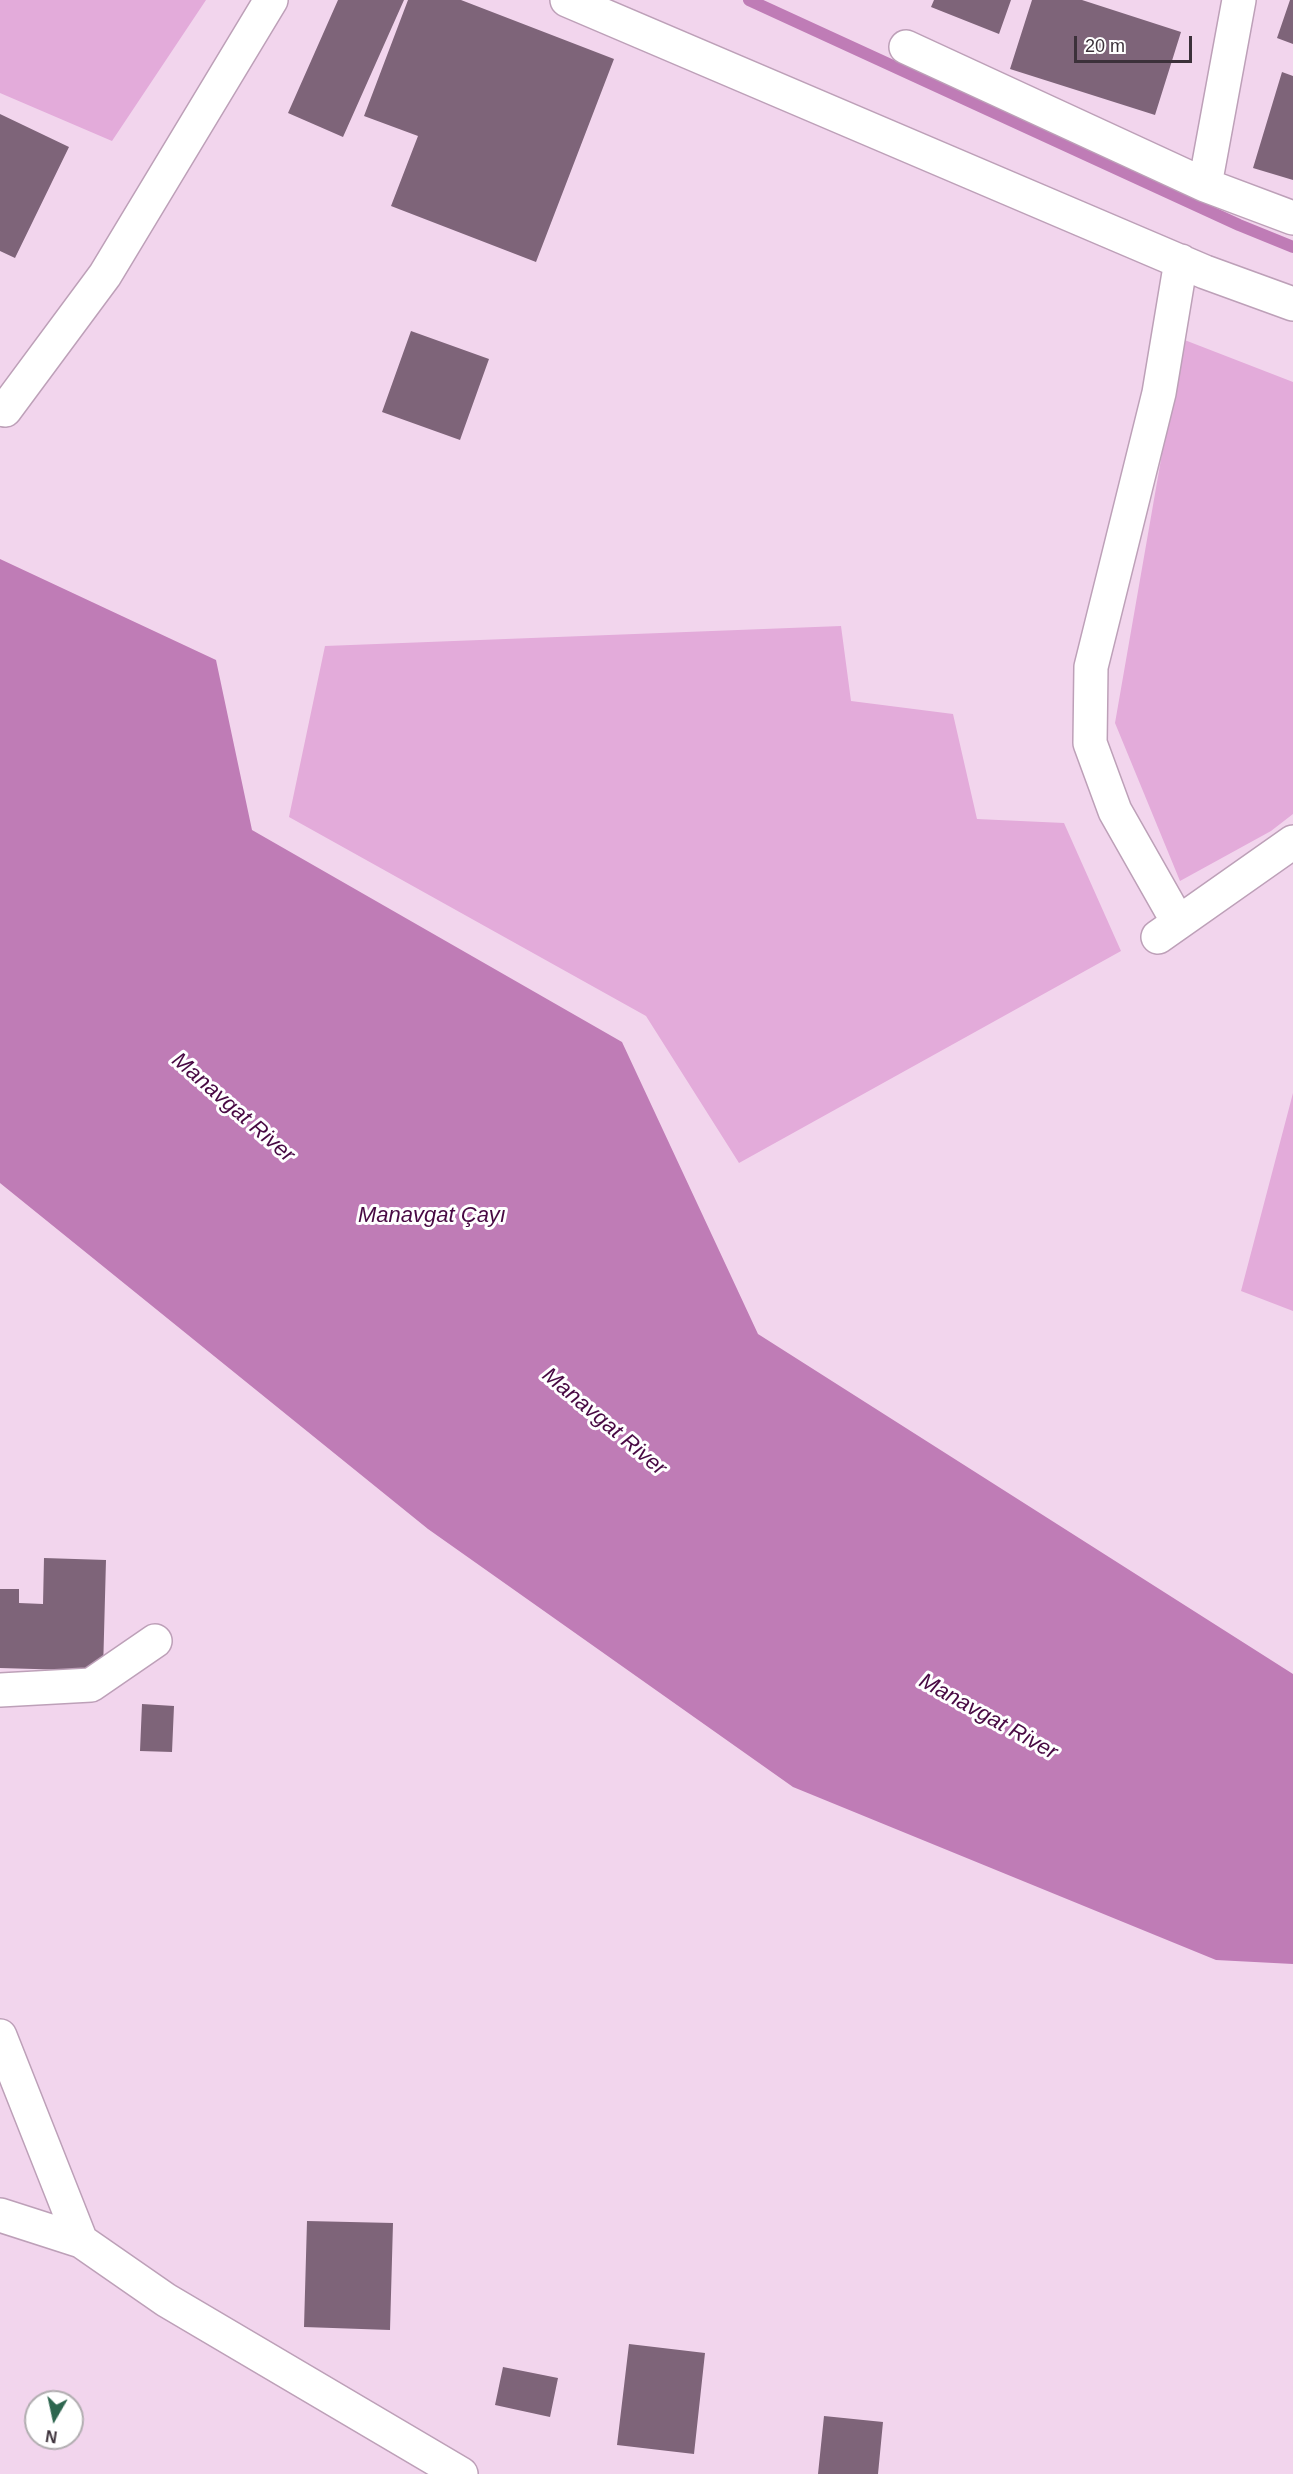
<!DOCTYPE html>
<meta charset="utf-8">
<style>
body{margin:0}
#map{position:relative;width:1293px;height:2474px;overflow:hidden;background:#f2d5ed;font-family:Helvetica,sans-serif}
canvas{display:block}
.north{position:absolute;left:24px;top:2390px;width:60px;height:60px;box-sizing:border-box;background:#fff;border:2px solid #b1adb0;border-radius:50%;rotate:189deg;font-size:16px;font-weight:700;line-height:24px;text-align:center;color:#3c313a}
.north::after{content:'';display:block;margin:auto;width:21px;height:27px;background:#2e664f;clip-path:polygon(50% 0,100% 100%,50% 72%,0 100%)}
.scale{position:absolute;left:1074px;top:36px;width:118px;height:27px;box-sizing:border-box;border:3px solid #3c313a;border-top:0;padding-left:8px;font-size:18px;line-height:21px;white-space:nowrap;color:#3c313a;-webkit-text-stroke:4px #fff;paint-order:stroke}
</style>
<div id="map">
<canvas width="1293" height="2474"></canvas>
<div class="north">N</div>
<div class="scale">20 m</div>
</div>
<script>
const g = document.querySelector('canvas').getContext('2d');
g.lineJoin = 'round';
function fillPath(path, color) { g.fillStyle = color; g.fill(path, 'evenodd'); }
function stroke(path, color, width, dash) { g.strokeStyle = color; g.lineWidth = width; g.lineCap = dash ? 'butt' : 'round'; g.setLineDash(dash || []); g.stroke(path); }
function label(font, color, halo, rows, align = 'center') {
  g.font = font + ' Helvetica,sans-serif'; g.lineWidth = 6; g.setLineDash([]); g.textBaseline = 'middle'; g.strokeStyle = halo; g.fillStyle = color; for (const [text, x, y, turn = 0] of rows) {
    g.save(); g.translate(x, y); g.rotate((+turn || 0) * Math.PI / 180); g.textAlign = isNaN(turn) ? turn : align; if (halo) g.strokeText(text, 0, 0); g.fillText(text, 0, 0); g.restore();
  }
}
fillPath(new Path2D(`
 M0,0h206l-94,141 -112,-48z
 M1182,339l111,43v432l-22,17 -91,50 -65,-158z
 M841,626l10,75 102,13 24,105 87,4 57,128 -382,212 -93,-147 -357,-199 36,-171z
 M1293,1093v218l-52,-20z`), '#e3abda');
fillPath(new Path2D(`
 M0,559l216,101 36,170 370,212 136,292 535,340v290l-77,-4 -423,-173 -365,-258 -428,-346z`), '#bf7cb6');
stroke(new Path2D(`
 M749,0l490,225 54,22`), '#bf7cb6', 12);
fillPath(new Path2D(`
 M338,0h66l-61,137 -55,-24z
 M408,0h53l153,59 -78,203 -145,-56 27,-70 -54,-20z
 M934,0h77l-12,34 -68,-27z
 M1032,0h50l99,32 -26,83 -145,-46z
 M1290,0h3v44l-16,-6z
 M1282,72l11,4v104l-40,-12z
 M0,114l69,33 -54,111 -15,-7z
 M411,331l78,28 -29,81 -78,-28z
 M44,1558l62,2 -3,111 -103,-3v-79h19v14l24,1z
 M142,1704l32,2 -2,46 -32,-1z
 M307,2221l86,2 -3,107 -86,-3z
 M629,2344l76,9 -11,101 -77,-9z
 M503,2367l55,11 -8,39 -55,-12z
 M824,2416l59,6 -5,52h-60z`), '#7e6479');
const minor = new Path2D(`
 M567,0l638,272 88,32
 M906,47l299,138 88,33
 M1205,185l34,-185
 M5,410l100,-135 166,-275
 M1178,922l-63,-111 -25,-68 1,-76 68,-274 22,-132
 M1158,937l135,-95
 M0,1690l91,-5 64,-44
 M0,2036l81,205
 M0,2215l81,26 85,59 295,174`);
stroke(minor, '#bda0b8', 36);
stroke(minor, '#fff', 33);
label('italic 22px', '#480943', '#fff', [
 ["Manavgat River",233,1108,41],
 ["Manavgat Çayı",432,1216],
 ["Manavgat River",604,1422,40],
 ["Manavgat River",988,1717,29]
]);
</script>
